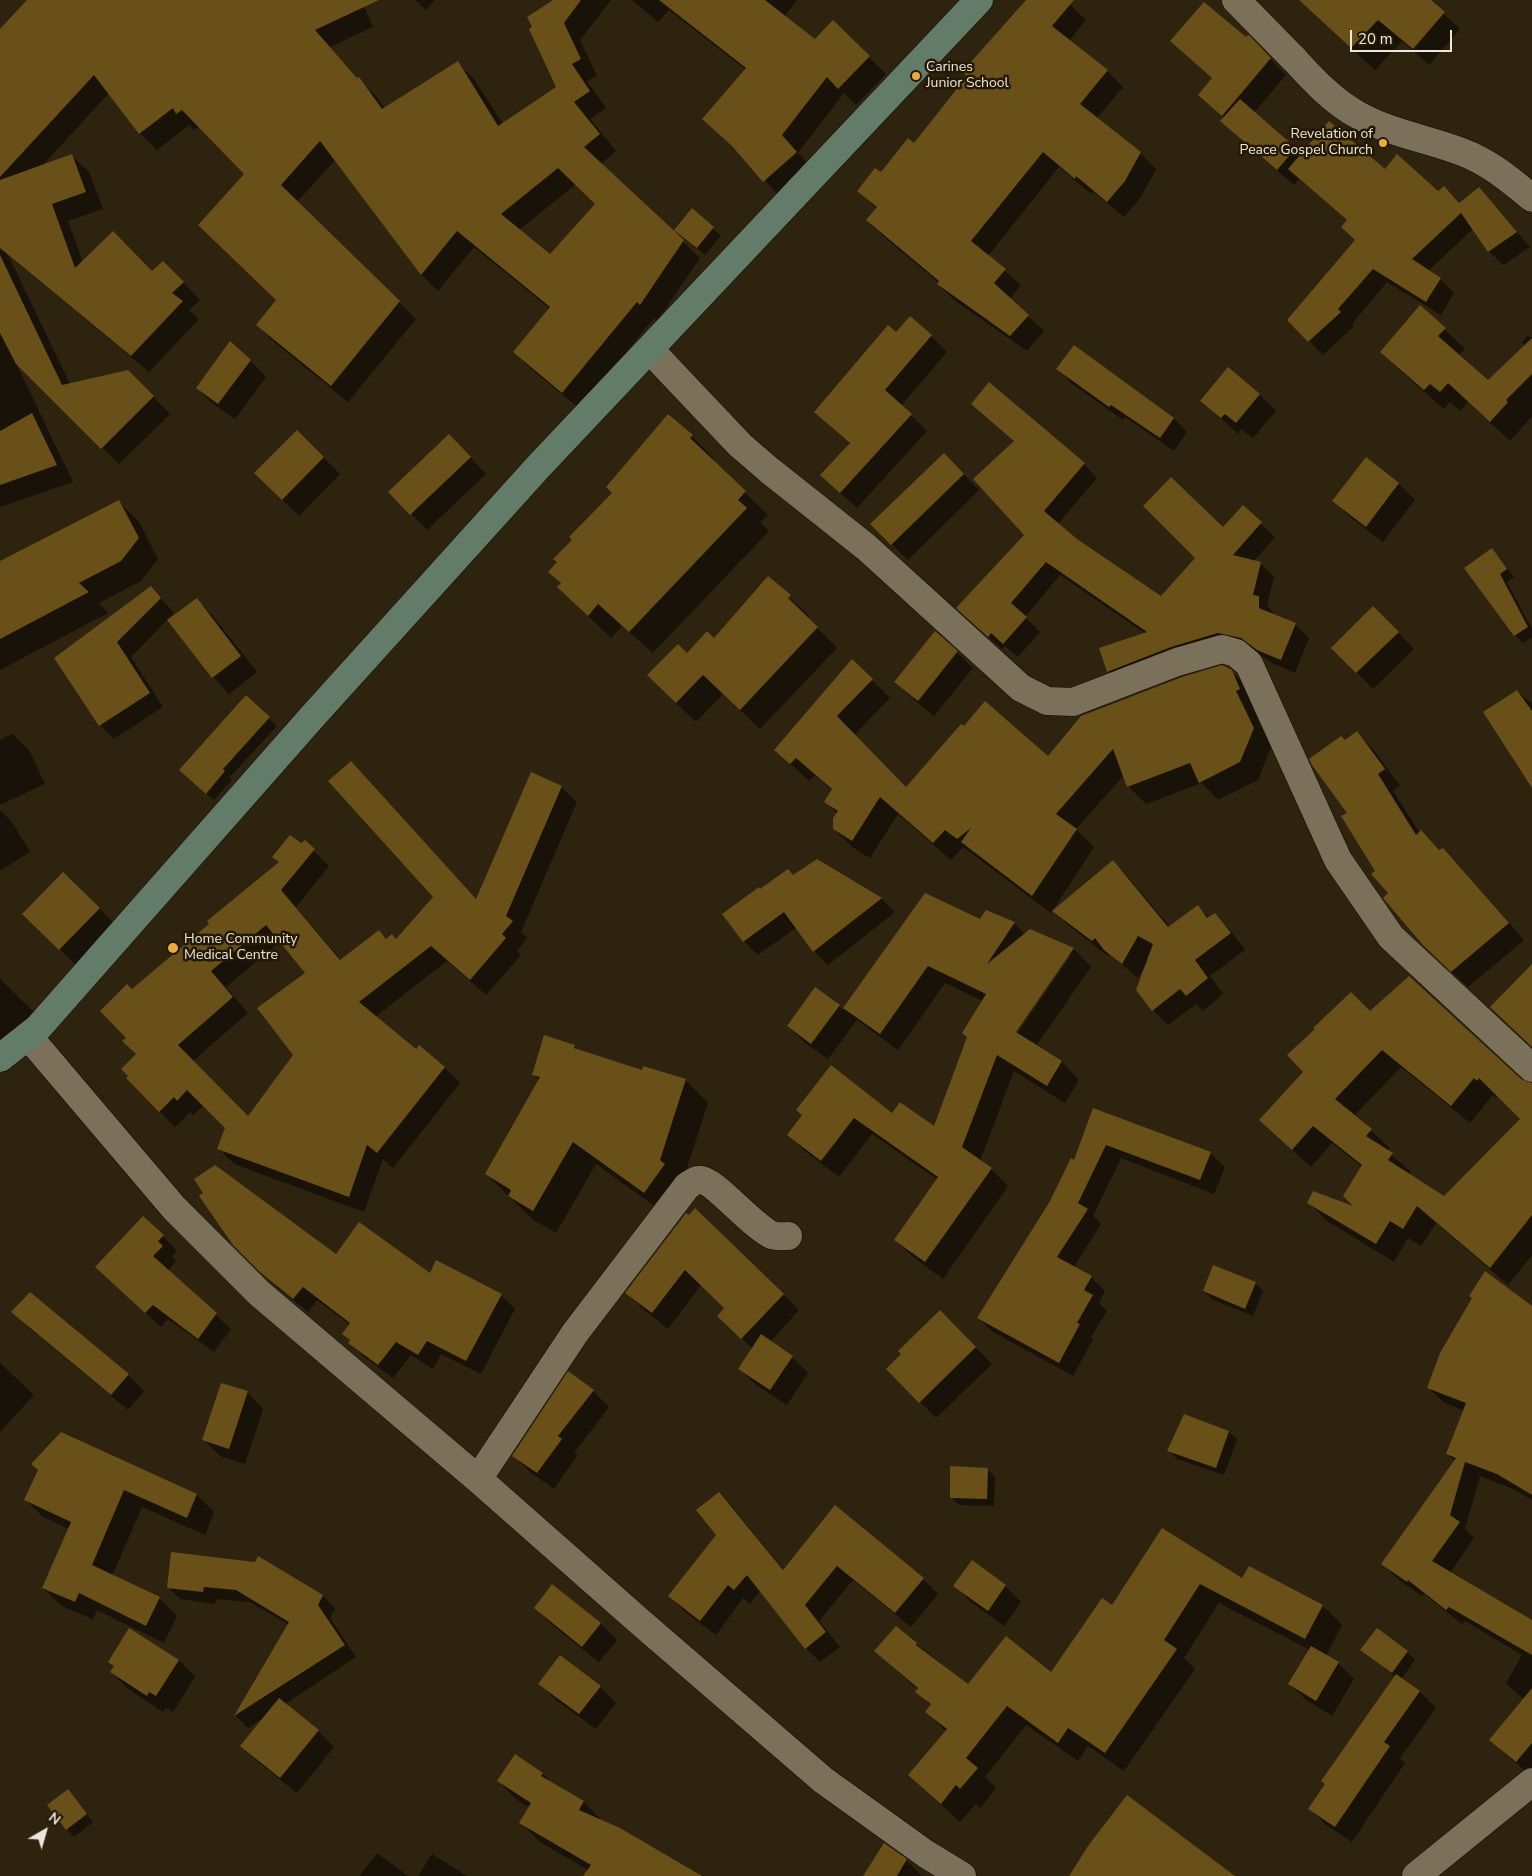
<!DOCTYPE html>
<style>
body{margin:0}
#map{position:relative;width:1532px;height:1876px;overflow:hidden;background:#2d230f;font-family:"Nunito Sans",sans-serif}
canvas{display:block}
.north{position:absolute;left:20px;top:1806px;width:50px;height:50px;-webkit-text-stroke:4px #231906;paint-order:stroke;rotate:38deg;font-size:14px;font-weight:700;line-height:20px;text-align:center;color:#ede6da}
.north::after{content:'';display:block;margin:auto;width:18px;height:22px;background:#ede6da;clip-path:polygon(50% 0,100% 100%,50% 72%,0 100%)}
.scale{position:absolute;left:1350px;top:30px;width:102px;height:22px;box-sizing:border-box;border:2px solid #ede6da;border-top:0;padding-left:6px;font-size:15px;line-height:18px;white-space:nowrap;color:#ede6da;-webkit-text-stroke:4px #231906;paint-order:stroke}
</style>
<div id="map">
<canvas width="1532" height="1876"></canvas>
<div class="north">N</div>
<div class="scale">20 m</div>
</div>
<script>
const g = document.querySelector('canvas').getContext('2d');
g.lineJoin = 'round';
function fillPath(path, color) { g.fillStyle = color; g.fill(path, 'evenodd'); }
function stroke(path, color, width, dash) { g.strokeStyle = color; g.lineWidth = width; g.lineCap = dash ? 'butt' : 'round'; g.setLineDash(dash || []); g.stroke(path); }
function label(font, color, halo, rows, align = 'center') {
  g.font = font + ' "Nunito Sans",sans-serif'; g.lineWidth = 5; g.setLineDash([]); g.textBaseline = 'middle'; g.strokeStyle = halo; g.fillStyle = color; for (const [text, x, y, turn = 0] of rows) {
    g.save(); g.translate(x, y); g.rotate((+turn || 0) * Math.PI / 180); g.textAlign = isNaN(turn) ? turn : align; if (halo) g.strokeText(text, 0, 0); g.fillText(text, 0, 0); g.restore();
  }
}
fillPath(new Path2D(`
 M33,0h326l4,4 10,23 -43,20 28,32 17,16 10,14 72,-46 17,16 29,45 55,-37 -2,-87h55l-31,40 17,36 -10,5 19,27 -16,11 26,32 -15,13 99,94 -43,63 -3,-3 -74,91 -49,-40 -17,-17 36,-43 -76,-62 -36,44 -16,-16 -86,-116 -39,43 119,117 -68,83 -74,-60 -17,-17 21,-24 -33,-127 -45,-48 -6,4 -5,-5 -32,25 -17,-17 -31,-40 -67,73 30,-10 17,16 14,37 -35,12 15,41 69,11 28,6 20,21 -11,10 10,9 -50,53 -141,-117 62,129 58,-13 42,43 -51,50 -104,-103 58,121 -73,25v-476zM576,184l20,20 -46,52 -31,-26z
 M415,0h20l-9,10z
 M632,0h165l-13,17 31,24 18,-19 53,52 -30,31 -12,-12 -46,60 15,16 -32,29 -41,-45 -36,-34 42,-49 -77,-60 -11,12z
 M1032,0h33l21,20 -17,21 38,30 16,16 -27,32 44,34 16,16 -15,28 -17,20 -31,-26 -2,3 -32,-27 -71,89 33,29 -11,14 34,32 -17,20 -73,-51 -16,-16 1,-1 -56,-47 -16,-16 10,-11 -18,-18 55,-47z
 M1299,0h130l31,29 -31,36 -27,-24 -27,29z
 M1249,37l37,38 -32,38 48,42 83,16 75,33 19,-16 51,59 -27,18 -14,-14 -15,-23 -46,43 12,8 14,14 -13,22 -54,-33 -35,42 2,2 -31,29 -34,-35 67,-79 -8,-20 -49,-42 -5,6 -56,-48 -16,-16 2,-3 -24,-24 13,-15 -41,-38 74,-2z
 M693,210l28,26 -16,19 -21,-18z
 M1421,307l44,42 -7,7 30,26 37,-36 -3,-4 6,-7 4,3v78l-22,25 -42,-39 -8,9 -10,-9 -6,7 -43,-38 -20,-19z
 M896,334l35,2 16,16 -46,54 26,25 -70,77 -19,-17 12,-47 -35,-32z
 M250,360l16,17 -31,42 -22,-15 -16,-16z
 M1058,369l116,49 13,14 -13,19 -49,-34 -2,3 -52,-37z
 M1228,369l32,26 16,16 -23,27 -12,-9 -3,5 -36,-33z
 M972,404l112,60 13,14 -39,46 18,16 85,57 82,-90 32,30 -21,24 6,2 14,14 -7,29 6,6v3l22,9 14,14 -14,35 -23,-10 -16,-11 -24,-6 -110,39 -14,-13 38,-38 -86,-59 -35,42 15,15 -22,25 -13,-11 -3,3 -31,-28 55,-86 -11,-93z
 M297,431l43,43 -41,42 -44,-43z
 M692,436l22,23 -2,2 56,54 -8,7 9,9 -116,122 -31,-27 -11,12 -29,-28 -20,-26 11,-44z
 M465,452l21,22 -59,56 -37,-38z
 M944,454l35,36 -71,70 -37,-36z
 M1366,459l33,25 16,16 -32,42 -33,-25 -17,-16z
 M119,502l20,20 19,37 -17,22 -42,22 9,10 -108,57v-93z
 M1492,550l22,27 -7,5 25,47v8l-9,6 -8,-8z
 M768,578l41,38 -2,2 30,30 -77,81 -37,-35 -27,28 -28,-27 19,-40 27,-15z
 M151,588l23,25 -43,44 32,50 -49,32 -14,-14 -45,-67z
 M197,600l16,16 44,56 -28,22 -16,-17 -44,-57z
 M1373,608l41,41 -41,40 -40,-41z
 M957,652l16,16 -39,48 -22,-18 -17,-16z
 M852,661l38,37 -36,37 53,54 141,-31 183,-87 19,19 7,17 -4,2 18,38 -13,33 -40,20 -16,-17 -56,21 -17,-17 -5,-12 -48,54 18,18 -43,66 -88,-66 -12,13 -53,-46 -28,44 -18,-11 -18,-18 4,-15 -12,-12 7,-11 -18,-16 -6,6 -33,-31z
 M1517,691l15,13v80z
 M269,718l8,8 -47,51 2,3 -18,20 -26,-22z
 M1357,733l16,16 27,37 -7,5 27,42 1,-1 19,19 2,-1 17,16 65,74 -56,47 -29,-27 -49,-66 -14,-23 -28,-58 -3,-72z
 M12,734l17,16 16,34 -45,21v-65z
 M561,787l16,15 -56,130 6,6 -10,13 4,4 -35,40 -39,-34 -72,56 41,34 3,-4 26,21 15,15 -67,85 -10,-9 -19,53 -130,-48 -15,-15 7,-22 -22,-22 -11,10 -3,-3 -15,15 -48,-49 10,-24 -9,-16 4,-47 173,-149 24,24 -33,41 46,54 37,-29 8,7 10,1 80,-39zM281,941l26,32 -12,82 -47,63 -55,-57 55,-48 -22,-26z
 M0,810l12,12 18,30 -30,19z
 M817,860l65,39 13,13 -67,53 -14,-14 -17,-24 -39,28 -14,-14 17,-51 33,-14z
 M1113,861l15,16 42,50 28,-21 11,12 5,-3 16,15 15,20 -35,26 13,18 -20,17 -7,-7 -28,21 -15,-15 -8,-44 -7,12 -28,-24 -2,2 -39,-30 -16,-15z
 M63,873l53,52 -40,40 -36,-35z
 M925,895l55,26 7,-10 27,12 11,11 5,-4 44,19 17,18 -55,79 26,16 17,18 -14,23 -51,-32 -34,90 11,8 17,17 -65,93 -30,-22 -18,-17 43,-60 -66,-46 -33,43 -33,-25 -17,-17 14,-19 90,-1 41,13 49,-127 -38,-18 -47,67 -41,-30 -29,39 -24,-17 -16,-16 51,-20 4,4zM1068,955h3l-57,83 -2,-1z
 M0,979l34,33 -34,42z
 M1371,1013l161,71v171l-24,30 -72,-62 -15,23 -13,-8 -14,24 -67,-41 -18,-18 48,5 5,-41 -30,-24 -21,24 -32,-29zM1401,1067l69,56 23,-28 3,3 2,-3 24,24 -78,78 -35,-22 2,-3 -24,-21 3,-3 -36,-32z
 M575,1046l4,5 64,20 42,9 23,23 -26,80 -15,32 -71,-51 -40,69 -24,-14 -46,-45 54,-93 -6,-6z
 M1094,1109l116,44 15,14 -11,27 -93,-36 -28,58 8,8 -27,43 17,10 14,14 -6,12 8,8 -16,26 2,2 -20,37 -80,-44 -15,-14 97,-157z
 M686,1215l97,79 16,16 -29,32 22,15 16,16 -21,32 -31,-20 -16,-16 13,-20 -35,-33 8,-8 -25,-23 -33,44 -25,-20 -16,-16z
 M163,1236l14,15 -5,6 4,4 -8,10 63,58 -17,23 -46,-33 -7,8 -50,-45z
 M234,1244l102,12 94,19 71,20 14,14 -34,65 -40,-20 -8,15 -22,-14 -18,23 -29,-21 -14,-14 1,-2 -8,-7 7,-9 -33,-25 -9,12 -32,-26z
 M1255,1283l8,8 -10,25 -41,-17 -8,-8z
 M1532,1307v193l-19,-11 -33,-13 -15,53 9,9 -24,35 82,48v155l-26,-21 -15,-15 33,-40 -18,-17 16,-28 -57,-34 -3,3 -38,-30 -2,2 -24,-17 -15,-15 72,-103 -8,-7 17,-43 -21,-9 -15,-15z
 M940,1311l52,53 -56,54 -48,-49z
 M13,1312l115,63 16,16 -16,19 -99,-82z
 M0,1363l34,32 -34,37z
 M593,1391l16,16 -35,46 3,3 -23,33 -24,-17 -16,-16z
 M247,1392l16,17 -18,55 -25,-8 -16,-16z
 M1229,1432l8,7 -13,36 -47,-16 -8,-8z
 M987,1469l8,8 -1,29 -35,-1 -8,-8z
 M40,1470l157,25 17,17 -9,23 -63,-28 -30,69 47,22 18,18 -13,27 -67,-33 -4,9 -32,-13 -18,-18 26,-59 -26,-12 -17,-17z
 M719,1494l14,14 51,62 52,-63 87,72 15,15 -27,33 -58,-47 -34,41 21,26 -20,15 -14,-14 -45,-58 -11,14 -7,-6 -27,37 -32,-24 -15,-15 49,-61z
 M1163,1529l80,51 6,-12 74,38 19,19 -16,31 12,7 16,16 -22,37 -26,-16 -16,-16 20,-34 -91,-47 -35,55 11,11 -71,102 -36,-25 -10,15 -52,-36 -41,52 11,11 -16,20 -4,-4 -16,18 -51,-47 37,-43 -19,-20 4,-6 -14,-15 1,-1 -42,-39 20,-24 72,58 83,-11 61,-67z
 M259,1558l64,38 12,12 -5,10 26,39 -71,47 33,27 16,16 -37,46 -39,-31 -16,-16 23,-29 -17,11 -12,-12 53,-91 -39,-23 -34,-3 -1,5 -35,-5 -12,-12 87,-24z
 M972,1562l33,24 16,16 -17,24 -33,-24 -16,-16z
 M535,1608l65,15 17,17 -18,22 -48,-38z
 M1362,1650l45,2 8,8 -14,19 19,13 16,16 -36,50 5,5 -53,79 -26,-17 -16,-16 86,-132z
 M179,1660l16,17 -22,35 -7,-4 -3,4 -36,-24 -16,-16 4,-5 -6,-5z
 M540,1684l60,3 16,16 -20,26 -40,-29z
 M515,1756l28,18 11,11 30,17 18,19 98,55h-116l4,-6 -48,-28 -19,-19 9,-15 -13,-8 -19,-19z
 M68,1791l25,31 -19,15 -7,-8z
 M377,1853l31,23h-47l-1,-1z
 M432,1854l35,22h-49z
 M906,1860l16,16h-58z`), '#0007');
fillPath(new Path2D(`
 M27,0h352l-64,30 42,48 2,-1 23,32 76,-48 40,65 58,-39 -27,-58 3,-2 -5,-10 26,-17h28l-17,23 17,36 -9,5 18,27 -16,11 26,32 -16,13 100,93 -44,65 -3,-3 -75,91 -49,-41 37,-45 -93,-76 -36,44 -101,-134 -39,44 119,116 -69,85 -75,-61 20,-25 -78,-75 46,-51 -62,-64 -6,4 -3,-6 -34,26 -45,-59 -94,102v-148zM558,168l37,36 -45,50 -49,-40z
 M659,0h106l50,39 18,-19 37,36 -32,33 -11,-12 -45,58 15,17 -34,30 -31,-36 -30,-27 44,-51z
 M1026,0h48l-22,26 56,44 -28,34 61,48 -16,29 -18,21 -31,-26 -1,3 -32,-27 -72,89 35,28 -12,14 35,32 -19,21 -73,-52 2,-3 -73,-61 11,-13 -20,-16 18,-23 6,4 27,-34 6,5 53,-67 -5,-4z
 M1299,0h132l14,12 -32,37 -35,-29 -27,28z
 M1204,2l42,35 2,-2 2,1 21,22 -49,58 -24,-21 14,-17 -42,-37z
 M1240,99l56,49 -19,22 -57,-49z
 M1329,121l56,48 12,-15 41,37 6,-5 15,17 20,-16 38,45 -29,20 -27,-39 -49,46 29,19 -15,24 -53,-33 -35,40 3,3 -33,30 -21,-22 68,-80 -14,-13 6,-7 -59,-51z
 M72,154l14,38 -34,12 23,64 38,-37 39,40 11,-10 21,21 -12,11 11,8 -52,55 -131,-108v-68z
 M692,208l22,19 -17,21 -23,-18z
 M0,255l62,130 66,-15 26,26 -53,53 -85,-85 -16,-31z
 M1420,305l26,23 -8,8 50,44 44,-42v36l-26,26 2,2 -18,20 -42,-39 -8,9 -10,-8 -6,6 -44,-38z
 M910,316l22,19 -47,55 27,24 -72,79 -20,-18 30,-32 -36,-31 74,-87 8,7z
 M230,341l21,19 -33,44 -22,-16z
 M1074,345l100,73 -14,20 -49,-33 -2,2 -53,-38z
 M1228,367l32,27 -24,29 -11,-9 -4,4 -21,-17z
 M989,382l96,81 -41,48 33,28 84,57 34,-38 -52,-52 28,-29 52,50 20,-22 19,17 -29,33 28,7 -8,33 6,1v12l37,15 -15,37 -24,-10 -16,-12 -23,-5 -47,14 -64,25 -8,-24 48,-16 -101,-70 -35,41 16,14 -24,27 -12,-11 -3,4 -32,-29 68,-73 -51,-56 41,-38 -43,-37z
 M32,413l25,52 -57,20v-54z
 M668,414l25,21 -3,3 56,53 -8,9 9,8 -118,124 -31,-28 -10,12 -31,-29 4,-4 -13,-11 9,-10 -4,-3 19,-19 -3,-3 43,-44 -6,-6z
 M297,430l27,27 -42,43 -28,-27z
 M449,434l22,23 -61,58 -22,-23z
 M944,453l20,21 -73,71 -21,-21z
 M1366,457l33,26 -33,44 -34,-26z
 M119,500l20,38 -18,23 -42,22 10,9 -89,47v-78z
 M1492,548l15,21 -7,5 28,53 -14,9 -50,-68z
 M768,576l23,19 -3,3 30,29 -78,83 -37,-35 -27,28 -29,-28 31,-31 9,9 20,-22 7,7z
 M151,586l10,12 -44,44 33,51 -51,33 -45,-68z
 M197,598l44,58 -29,22 -45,-58z
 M1373,606l26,26 -43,41 -25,-25z
 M935,631l23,20 -40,50 -24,-19z
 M852,659l21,20 -36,37 69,71 55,-63 3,2 21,-25 63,55 33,-40 101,-39 40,-12 10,5 8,19 -4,2 18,37 -14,34 -41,21 -9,-20 -63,24 -14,-38 -57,65 21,15 -45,67 -71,-54 10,-14 -14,11 -12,-9 -12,13 -53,-46 -28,44 -19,-12v-11l5,-7 -14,-9 8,-13 -36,-31 -6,6 -16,-14z
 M1517,690l15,21v77l-49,-76z
 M246,695l24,22 -47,52 2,2 -19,23 -27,-24z
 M1357,731l28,38 -7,5 38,61 5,-5 18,20 4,-2 66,75 -58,49 -29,-28 -39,-46 5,-5 -17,-19 4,-3 -34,-55 6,-3 -35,-48 -3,-6 32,-23 4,4z
 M351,761l125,138 55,-127 31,14 -56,130 7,5 -11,13 4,4 -36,42 -39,-34 -72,56 57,47 3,-4 26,22 -68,86 -10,-8 -18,52 -132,-48 8,-21 -38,-38 -10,11 -3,-4 -15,15 -33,-34 2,-2 -7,-7 15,-15 -14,-13 4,-3 -26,-27 27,-27 5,5 77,-65 -2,-3 72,-59 -7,-5 18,-22 11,8 4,-3 10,9 -34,41 59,70 39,-30 7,9 6,-5 4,5 37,-42 -105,-116zM266,925l39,48 -48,35 36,47 -45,61 -70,-71 55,-48 -22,-26z
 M817,859l65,39 -69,54 -29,-40 -41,30 -21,-28 37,-27 1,2 28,-20 5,6z
 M1113,860l55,67 30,-22 9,13 8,-5 16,20 -36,27 13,18 -22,18 -6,-7 -28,22 -16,-21 17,-46 -15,-8 -16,28 -18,-14 -9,-12 -3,3 -40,-30z
 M63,872l37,36 -41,42 -37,-36z
 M925,893l55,26 6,-9 29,12 -28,42 43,-35 44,19 -58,84 46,29 -15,25 -50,-31 -35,92 30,21 -67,94 -31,-22 44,-63 -84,-59 -33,43 -34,-26 15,-20 -6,-5 35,-45 61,48 8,-11 34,24 33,-89 -5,-4 24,-39 -58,-28 -48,68 -37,-26z
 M1532,964v83l-42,-40z
 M1409,976l112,103 11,4v132l-42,53 -73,-62 -14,23 -13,-8 -14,23 -69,-41 6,-12 40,15 -10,-10 19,-31 -49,-39 -21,24 -33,-30 44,-48 -16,-17 28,-26 -2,-1 38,-36 19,19zM1382,1050l69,56 23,-28 3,3 2,-3 41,41 -76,77 -56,-36 5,-7 -27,-17 6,-7 -37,-30z
 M815,987l25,18 -29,39 -24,-18z
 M544,1035l31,10 -1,3 68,22 1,-4 43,13 -26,81 5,4 -21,29 -71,-51 -40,69 -25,-15 3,-6 -26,-16 55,-97 -8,-2z
 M1093,1108l118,44 -11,28 -94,-35 -28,58 10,6 -31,48 35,19 -8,14 9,5 -16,28 3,1 -21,39 -82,-45 73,-117 21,-43 3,2z
 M215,1165l121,89 23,-32 71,51 6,-13 66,34 -36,67 -39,-20 -9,14 -22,-13 -18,23 -30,-22 2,-3 -8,-6 8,-11 -47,-36 -10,12 -33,-27 -27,-27 -34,-49 4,-3 -9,-14z
 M695,1208l89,86 -43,45 -24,-23 7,-8 -39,-38 -33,43 -27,-20 61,-80 3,2z
 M143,1216l21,19 -6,6 5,5 -10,10 64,57 -19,26 -45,-34 -8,8 -50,-46z
 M1213,1265l43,17 -11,27 -42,-18z
 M1485,1271l47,35v189l-35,-21 -32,-12 -15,53 10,7 -28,39 100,59v35l-83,-48 -3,3 -38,-30 -1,2 -26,-18 75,-106 -10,-4 20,-51 -39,-15 13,-35 32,-55 -3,-2z
 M30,1292l99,82 -18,21 -100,-83z
 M940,1310l36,37 -57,56 -33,-34 15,-15 -3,-3z
 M761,1334l32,22 -23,34 -32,-21z
 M568,1371l26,19 -36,46 4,3 -25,34 -25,-17z
 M221,1383l27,8 -19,58 -27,-9z
 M1184,1414l45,17 -13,37 -49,-17z
 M61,1432l136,62 -10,24 -63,-28 -32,75 68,32 -14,29 -67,-33 -4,9 -33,-14 29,-66 -47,-22 14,-30 -7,-6z
 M950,1466l38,2 -1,31 -37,-1z
 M719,1492l64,78 52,-65 89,73 -29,35 -58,-47 -32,39 21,27 -21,17 -58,-74 -13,15 -6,-5 -28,36 -32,-25 48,-61 -20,-25z
 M1162,1528l80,50 7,-12 74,39 -18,34 -105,-55 -36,56 13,9 -72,104 -37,-25 -10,15 -51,-37 -41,52 12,10 -18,21 -4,-4 -15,19 -33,-29 39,-46 -22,-17 6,-8 -16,-12 3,-4 -44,-37 22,-25 21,17 -1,2 52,39 38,-48 45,36 51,-74 10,7z
 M171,1552l84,10 3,-6 65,39 -5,10 27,40 -111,71 55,-94 -53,-32 -32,-3 -1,5 -36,-4z
 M972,1560l34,25 -18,26 -35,-25z
 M552,1584l49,39 -19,24 -48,-39z
 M129,1628l50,32 -23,36 -7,-4 -2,4 -37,-24 4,-6 -6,-4z
 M1377,1628l31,23 -16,22 -32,-23z
 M1311,1646l28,16 -23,39 -28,-17z
 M560,1655l41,31 -22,28 -41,-30z
 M1396,1674l24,17 -36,51 6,4 -55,81 -27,-18 17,-25 -4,-3z
 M1532,1688v55l-16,19 -27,-22z
 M279,1698l40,32 -39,48 -40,-32z
 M515,1754l28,19 -2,3 43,25 -5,9 41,18 82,48h-119l8,-11 -72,-42 12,-20 -34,-22z
 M68,1789l19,25 -21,16 -19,-25z
 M1127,1795l108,81h-166l19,-30z
 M884,1843l23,16 -10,17h-34z`), '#695019');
const street = new Path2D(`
 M1236,0c20,20 39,40 59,60 18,20 39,42 63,55 32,18 70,24 104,37 27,10 48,28 70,46
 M650,350l90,95 29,25 97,77 155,141 26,13 26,1 104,-40 45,-13 14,4 13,11 89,196 53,77 141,131
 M28,1036l146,172 85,85 219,186 161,142 184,159 103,74 36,22
 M478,1479l97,-146 112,-147c5,-3 9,-7 14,-6 14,1 52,47 71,55 4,2 11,1 16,1
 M1416,1876l116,-94`);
const secondary = new Path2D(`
 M0,1058l38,-30 274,-311 226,-250 441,-467`);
stroke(street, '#150c00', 29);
stroke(secondary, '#150c00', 29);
stroke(street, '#7b705a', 28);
stroke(secondary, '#637c69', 28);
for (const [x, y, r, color] of [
 [916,76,5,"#efa73e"],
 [1383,143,5,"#efa73e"],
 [173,948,6,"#efa73e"]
]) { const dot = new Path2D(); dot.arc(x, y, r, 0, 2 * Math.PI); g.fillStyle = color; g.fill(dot); stroke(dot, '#231906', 2); }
label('14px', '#ede6da', '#231906', [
 ["Carines",926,68],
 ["Junior School",926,84],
 ["Revelation of",1373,135,"right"],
 ["Peace Gospel Church",1373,151,"right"],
 ["Home Community",184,940],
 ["Medical Centre",184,956]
], 'left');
</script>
